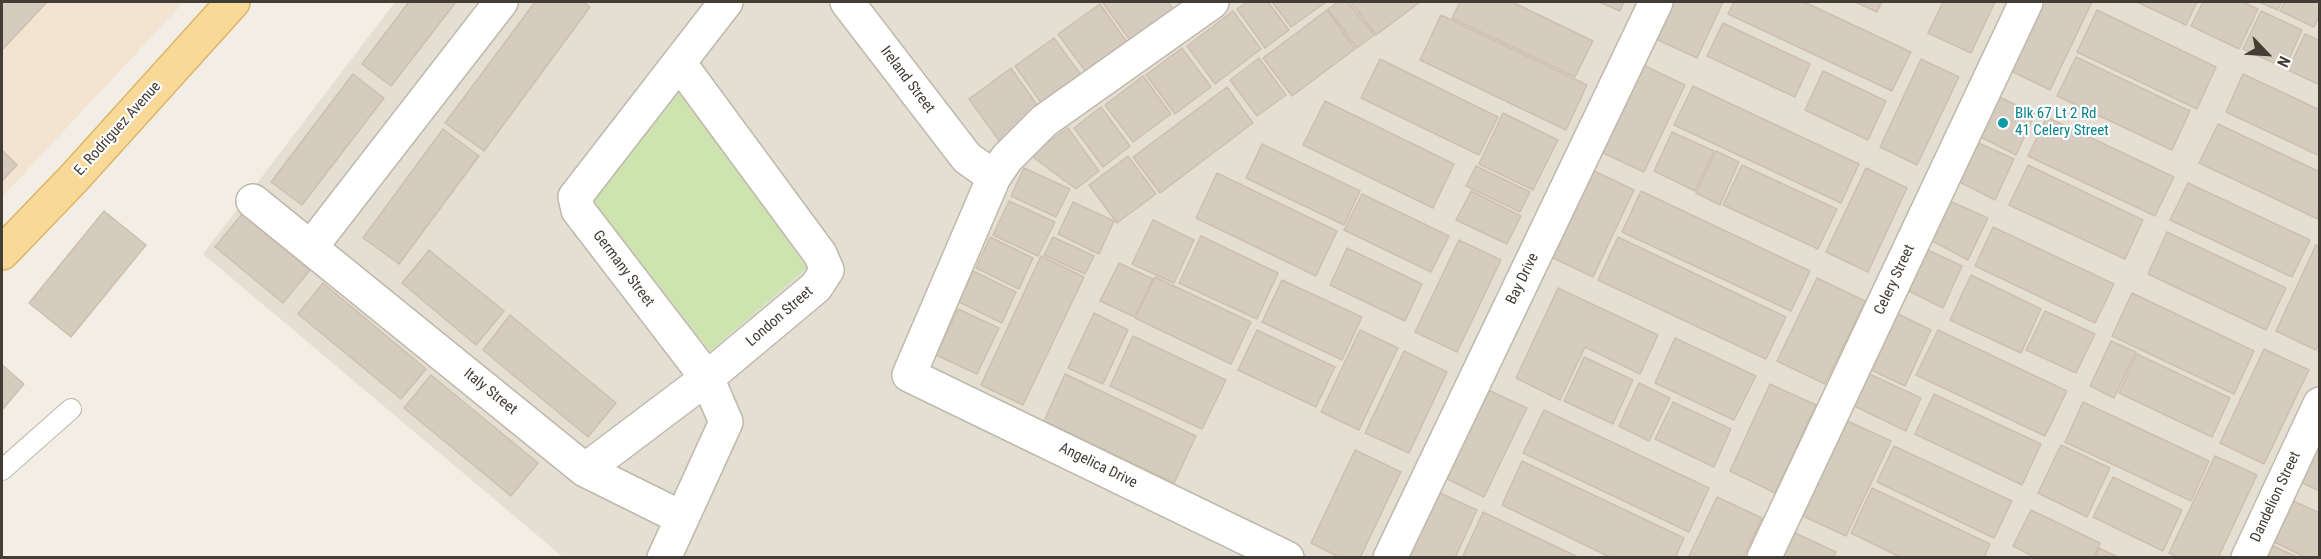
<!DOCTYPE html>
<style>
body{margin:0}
#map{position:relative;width:2321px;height:559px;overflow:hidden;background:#f2ede5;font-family:"Roboto Condensed",sans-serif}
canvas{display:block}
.frame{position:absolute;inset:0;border:3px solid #443d35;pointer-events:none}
.north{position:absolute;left:2237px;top:24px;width:60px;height:60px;-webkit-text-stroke:4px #fff;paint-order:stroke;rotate:115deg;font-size:16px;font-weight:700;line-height:24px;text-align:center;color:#443d35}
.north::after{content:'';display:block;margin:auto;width:21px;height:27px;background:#443d35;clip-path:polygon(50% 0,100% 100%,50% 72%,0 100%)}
</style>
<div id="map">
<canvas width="2321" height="559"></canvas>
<div class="frame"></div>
<div class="north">N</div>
</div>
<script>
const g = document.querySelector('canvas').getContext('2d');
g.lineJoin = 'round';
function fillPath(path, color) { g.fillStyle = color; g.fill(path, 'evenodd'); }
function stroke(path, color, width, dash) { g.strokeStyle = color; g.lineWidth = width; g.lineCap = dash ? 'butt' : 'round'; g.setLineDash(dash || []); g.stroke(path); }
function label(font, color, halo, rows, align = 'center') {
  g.font = font + ' "Roboto Condensed",sans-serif'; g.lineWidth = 4.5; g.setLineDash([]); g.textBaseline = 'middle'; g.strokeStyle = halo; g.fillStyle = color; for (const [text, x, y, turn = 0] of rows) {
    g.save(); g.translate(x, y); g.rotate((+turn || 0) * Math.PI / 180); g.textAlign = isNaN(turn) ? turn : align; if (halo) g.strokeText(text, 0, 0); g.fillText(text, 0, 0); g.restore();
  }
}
fillPath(new Path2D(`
 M395,2h1924v555h-1756l-360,-303z`), '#e5dfd3');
fillPath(new Path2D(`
 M2,2h182l-182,195z`), '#f3e3d1');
fillPath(new Path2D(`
 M680,91l127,177 -97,83 -118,-151z`), '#cee4b0');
const building = new Path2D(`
 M2,2h45l-45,48z
 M409,2h47l-65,84 -29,-22z
 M535,2h48l7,5 -106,144 -39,-28z
 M1105,2h63l7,9 -43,32 -29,-40z
 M1247,2h21l21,28 -24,18 -28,-39z
 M1272,2h54l-35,25z
 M1338,2h10l26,33 -17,13 -29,-39z
 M1351,2h67l1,1 -43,32z
 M1460,2h52l81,39 -18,36 -123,-59z
 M1599,2h25l-4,9z
 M1673,2h50l-26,56 -41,-19z
 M1734,2h70l107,50 -19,39 -164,-77z
 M1855,2h27l-5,10z
 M1943,2h52l-24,51 -43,-20z
 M2039,2h53l-42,88 -43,-21z
 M2137,2h60l-11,23z
 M2203,2h39l16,7 -19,40 -48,-23z
 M2259,2h23l-4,8z
 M2285,2h35v13l-6,12 -34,-16z
 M1100,4l29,41 -41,30 -30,-41z
 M1327,10l28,39 -63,47 -29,-38z
 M2097,10l119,57 -19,42 -120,-57z
 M1233,11l28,38 -46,35 -28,-38z
 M2261,11l41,19 -17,38 -42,-19z
 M1441,15l146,70 -21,45 -146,-70z
 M1723,23l87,41 -15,33 -88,-41z
 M2305,34l15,7v44l-32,-15z
 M1054,38l30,41 -39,29 -30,-42z
 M1182,48l29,39 -36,27 -29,-39z
 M2076,57l114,54 -18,39 -115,-54z
 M1259,58l27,37 -29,21 -27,-36z
 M1380,59l118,58 -19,38 -118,-57z
 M1921,59l38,18 -42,88 -37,-18z
 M1643,65l42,20 -41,87 -41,-19z
 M1011,68l31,44 -42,30 -31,-43z
 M1823,71l63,30 -18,39 -63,-30z
 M353,74l31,24 -82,107 -31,-23z
 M2243,74l77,36v46l-94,-44z
 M1143,76l28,38 -38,28 -28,-37z
 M1693,86l166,78 -18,39 -167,-78z
 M1227,87l26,36 -93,70 -27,-36z
 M1991,93l44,21 -19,41 -45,-23z
 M1325,101l129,63 -21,44 -130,-63z
 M1101,107l29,39 -27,21 -29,-39z
 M1503,113l55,27 -25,50 -54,-26z
 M2047,117l127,60 -19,39 -127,-60z
 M2218,124l102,48 -2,47 -119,-56z
 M1068,128l31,43 -23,18 -46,-34z
 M443,129l36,27 -80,108 -36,-26z
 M1672,132l42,19 -19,40 -41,-20z
 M1970,139l44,20 -19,41 -45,-23z
 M1262,144l98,47 -16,34 -98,-47z
 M2,150l15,15 -15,16z
 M1716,151l23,11 -19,43 -24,-12z
 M1128,156l28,38 -39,29 -28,-38z
 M1742,165l95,44 -19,40 -95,-44z
 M2028,165l115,55 -18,39 -116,-54z
 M1476,166l54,26 -10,20 -54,-26z
 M1586,167l48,23 -41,87 -48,-23z
 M1024,168l46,21 -14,28 -45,-21z
 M1866,168l41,20 -39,84 -42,-20z
 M1217,173l120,58 -21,45 -120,-58z
 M2188,183l122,57 -18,37 -122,-57z
 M1471,191l50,25 -14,28 -51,-24z
 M1641,191l169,80 -19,40 -169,-79z
 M1362,194l87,42 -18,36 -87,-42z
 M1943,198l45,20 -20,42 -45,-24z
 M1009,201l46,21 -17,34 -45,-21z
 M1073,202l41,19 -15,33 -41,-20z
 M104,211l42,34 -75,92 -42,-34z
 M242,214l68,56 -27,33 -68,-56z
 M1153,220l41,20 -20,43 -42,-19z
 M1993,227l121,57 -19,39 -120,-57z
 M2167,232l119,56 -20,42 -118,-56z
 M1201,236l77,37 -21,46 -78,-36z
 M990,237l43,21 -14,31 -43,-21z
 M1053,237l41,19 -9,18 -41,-19z
 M1618,237l168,80 -20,42 -168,-79z
 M1459,240l42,20 -44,92 -42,-20z
 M1917,245l45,21 -19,42 -46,-23z
 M2316,245l4,2v94l-4,9 -40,-19z
 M1347,248l75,36 -17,37 -75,-36z
 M429,250l75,61 -28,34 -74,-62z
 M1041,256l43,21 -61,128 -42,-20z
 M1119,263l34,16 -18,38 -35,-16z
 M973,271l43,21 -14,31 -43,-21z
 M1971,275l70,34 -20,44 -71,-33z
 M1155,277l96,45 -20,42 -96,-46z
 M1817,278l48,23 -40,83 -48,-23z
 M1282,280l80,37 -20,43 -80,-38z
 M323,283l103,86 -25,30 -103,-85z
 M1558,288l100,47 -18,39 -55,-27 -25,53 -44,-22z
 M2132,293l122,58 -20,43 -122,-58z
 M958,309l41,19 -22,46 -41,-19z
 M1892,311l39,19 -26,56 -40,-19z
 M2045,311l50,23 -19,39 -50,-23z
 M1094,313l34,17 -25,54 -35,-16z
 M510,315l106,88 -28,34 -105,-87z
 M1257,330l78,37 -19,40 -78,-37z
 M1360,330l38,18 -39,82 -38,-18z
 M1938,330l129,61 -22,45 -129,-61z
 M1133,336l93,44 -24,49 -92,-43z
 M1675,338l81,38 -22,44 -79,-37z
 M2111,341l25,11 -22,46 -24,-12z
 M2264,349l45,21 -45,94 -44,-21z
 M1404,351l43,21 -38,81 -44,-20z
 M2137,354l93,44 -18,39 -93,-44z
 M1584,357l49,23 -20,44 -49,-23z
 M2,365l22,19 -22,26z
 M1863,371l58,27 -15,33 -58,-28z
 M1065,374l131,62 -22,47 -130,-62z
 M431,375l107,88 -27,33 -107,-88z
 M1639,383l31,15 -21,43 -30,-15z
 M1475,384l52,24 -43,89 -51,-25z
 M1770,384l46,21 -41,88 -45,-22z
 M1934,394l107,50 -19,41 -107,-51z
 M1673,402l58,27 -17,38 -59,-28z
 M2083,402l126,59 -18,40 -126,-59z
 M1544,410l165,78 -20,44 -166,-79z
 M2320,412v79l-31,-14z
 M1839,417l52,24 -45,95 -52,-24z
 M2061,445l49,23 -23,49 -49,-24z
 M1894,446l118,55 -18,37 -117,-56z
 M1355,450l46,22 -41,86h-19l-30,-15z
 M2215,456l42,19 -39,83h-39l-10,-5z
 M1522,461l162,77 -9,20h-63l-110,-53z
 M2113,477l69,33 -19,41 -70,-34z
 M1427,487l50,23 -22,48h-62z
 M1872,488l118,56 -6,14h-82l-51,-25z
 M1717,497l45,21 -19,40h-55z
 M2293,501l27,12v45h-13l-33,-16z
 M2031,510l69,33 -7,15h-57l-23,-12z
 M1483,512l97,46h-118z
 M1791,531l45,21 -3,6h-55z
 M2269,544l30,14h-36z
 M2099,548l21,10h-25z`);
fillPath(building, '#d5cbbe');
stroke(building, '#cdc0af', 1.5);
const service = new Path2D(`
 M2,470l69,-61`);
const minor = new Path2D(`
 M847,2l120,156 27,19
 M1212,2l-168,119 -37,37 -13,19 -85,198 378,183
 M253,201l332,269 97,48
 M311,247l190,-245
 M585,470l122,-92 109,-91 11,-17 -7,-16 -140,-190
 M664,558l62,-136 -19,-44 -129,-168 -3,-13 151,-195
 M1390,558l266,-556
 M1764,558l262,-556
 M2248,558l72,-154`);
const primary = new Path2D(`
 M2,253l73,-76 158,-175`);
stroke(service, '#bfb8ab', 22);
stroke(minor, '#bfb8ab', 36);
stroke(primary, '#ddb568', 36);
stroke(service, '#fff', 20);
stroke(minor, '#fff', 33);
stroke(primary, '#f8d997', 33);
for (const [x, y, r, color] of [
 [2003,123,6,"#0f9aa8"]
]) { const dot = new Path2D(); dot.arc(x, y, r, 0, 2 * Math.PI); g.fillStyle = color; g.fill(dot); stroke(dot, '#fff', 2); }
label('15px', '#443d35', '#fff', [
 ["Ireland Street",907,80,53],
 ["E. Rodriguez Avenue",118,129,-48],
 ["Germany Street",623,269,53],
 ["Bay Drive",1523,279,-64],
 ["Celery Street",1895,280,-65],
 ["London Street",780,317,-41],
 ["Italy Street",490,392,39],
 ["Angelica Drive",1098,466,26],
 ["Dandelion Street",2276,497,-65]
]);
label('15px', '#0d838f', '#fff', [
 ["Blk 67 Lt 2 Rd",2015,114],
 ["41 Celery Street",2015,131]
], 'left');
</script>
